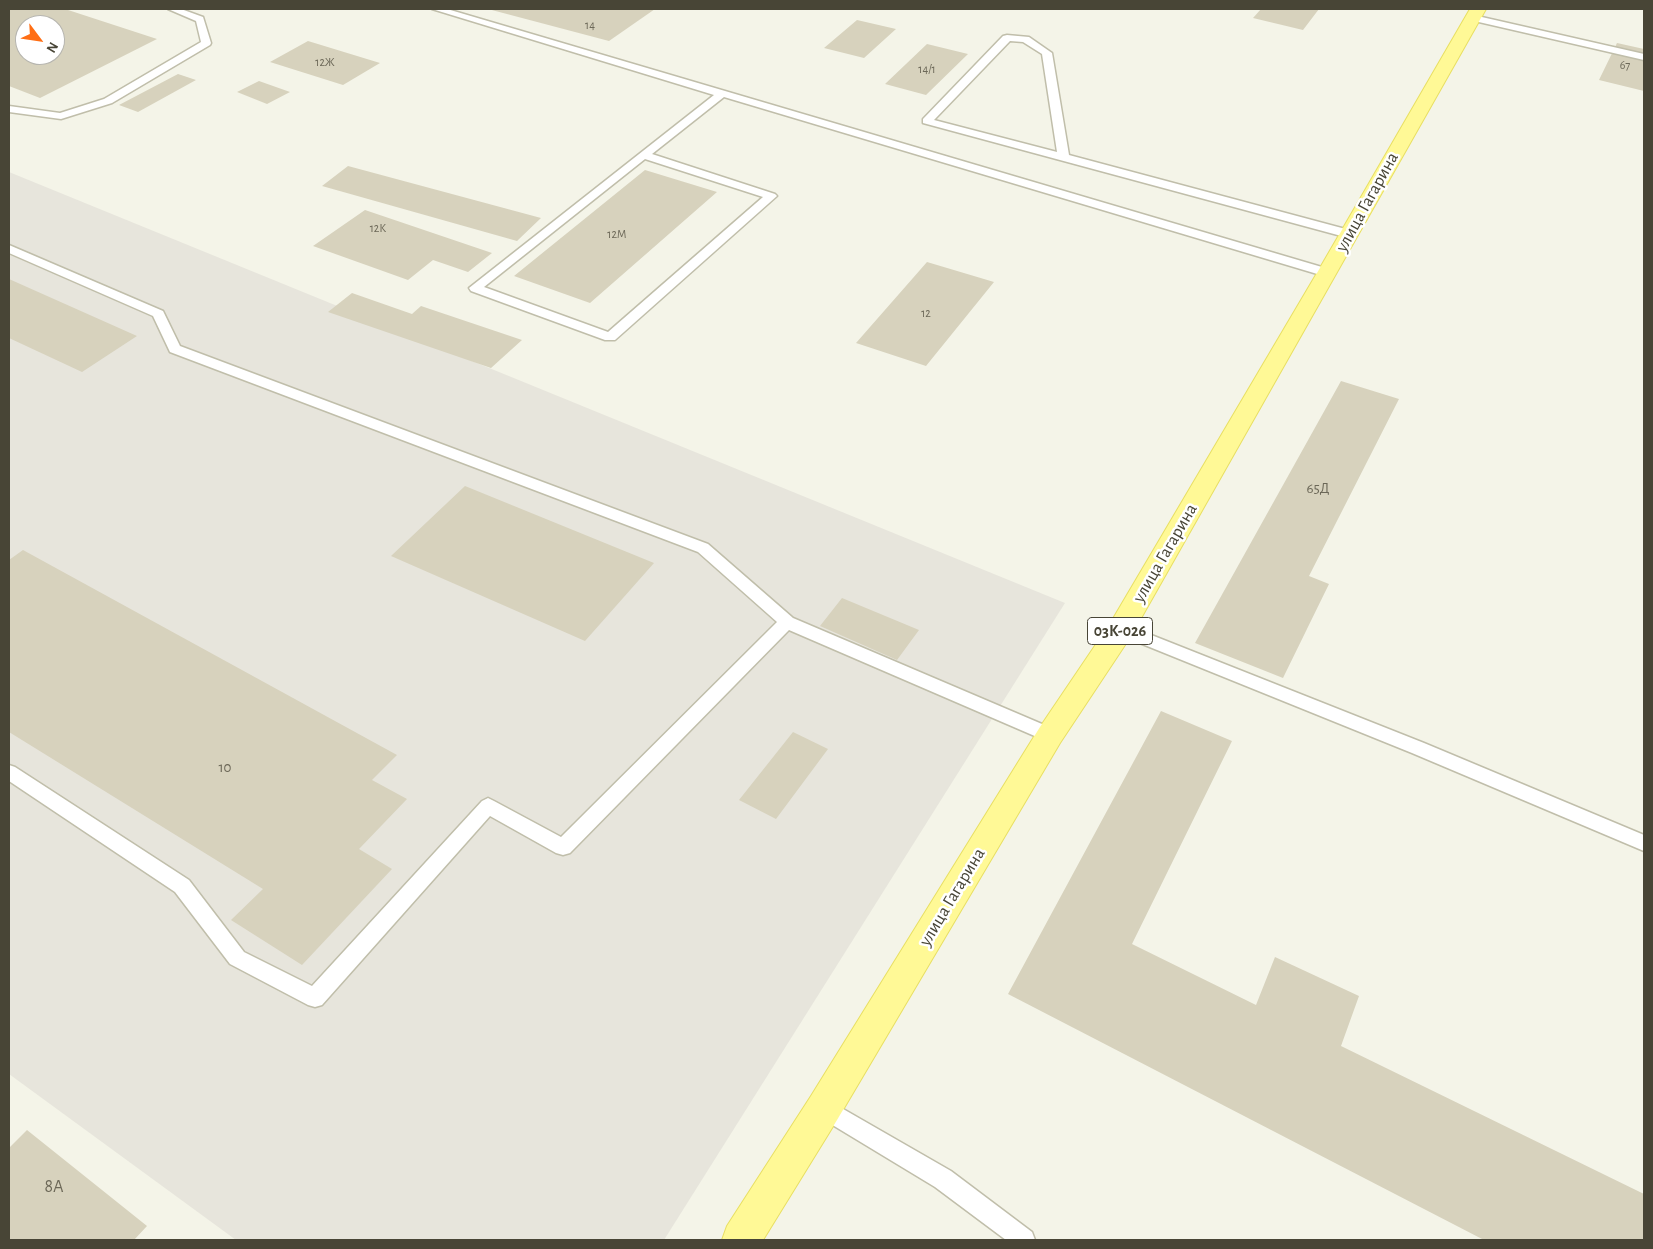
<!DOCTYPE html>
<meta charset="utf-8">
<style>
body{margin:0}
#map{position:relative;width:1653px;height:1249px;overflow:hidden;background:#f4f4e8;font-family:"Alegreya Sans",sans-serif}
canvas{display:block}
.frame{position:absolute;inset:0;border:10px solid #484536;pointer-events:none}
.north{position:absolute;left:15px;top:15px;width:50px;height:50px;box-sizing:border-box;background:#fff;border:1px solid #b6b5af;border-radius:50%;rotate:121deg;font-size:14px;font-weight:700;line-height:20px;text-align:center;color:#484536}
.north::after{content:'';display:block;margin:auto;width:18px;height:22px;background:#ff6e14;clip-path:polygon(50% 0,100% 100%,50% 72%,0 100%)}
</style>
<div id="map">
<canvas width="1653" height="1249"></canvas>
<div class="frame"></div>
<div class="north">N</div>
</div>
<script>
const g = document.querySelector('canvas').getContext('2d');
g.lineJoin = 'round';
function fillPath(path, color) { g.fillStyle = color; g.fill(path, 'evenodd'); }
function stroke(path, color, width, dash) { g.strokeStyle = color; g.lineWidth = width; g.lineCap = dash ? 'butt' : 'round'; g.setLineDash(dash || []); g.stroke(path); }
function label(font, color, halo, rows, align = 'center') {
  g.font = font + ' "Alegreya Sans",sans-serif'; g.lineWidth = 5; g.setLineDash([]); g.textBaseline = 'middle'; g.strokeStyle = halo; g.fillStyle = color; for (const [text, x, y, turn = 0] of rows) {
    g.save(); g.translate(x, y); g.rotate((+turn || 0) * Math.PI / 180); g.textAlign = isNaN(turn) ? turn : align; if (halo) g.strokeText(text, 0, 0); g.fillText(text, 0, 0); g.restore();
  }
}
fillPath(new Path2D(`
 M9,172l1056,431 -401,637h-428l-227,-166z`), '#e7e5dc');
fillPath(new Path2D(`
 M9,9h56l92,30 -117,59 -31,-12zM25,25h30v30h-30z
 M488,9h167l-46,32z
 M1261,9h58l-16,21 -50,-12z
 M857,20l39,9 -32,29 -40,-10z
 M308,41l72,22 -37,22 -73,-23z
 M1617,43l27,6v42l-45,-11z
 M927,44l41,10 -42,41 -41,-11z
 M178,74l18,6 -58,32 -19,-7z
 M259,81l31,11 -23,12 -30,-12z
 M348,166l193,52 -24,23 -195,-55z
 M645,170l72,22 -127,111 -76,-27z
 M365,210l127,43 -24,19 -35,-12 -25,20 -95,-34z
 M927,262l67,20 -68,84 -70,-23z
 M9,279l128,57 -55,36 -73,-34z
 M352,293l60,21 9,-8 101,34 -31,28 -163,-56z
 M1341,381l58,18 -90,177 20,8 -46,94 -88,-35z
 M465,486l189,77 -69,78 -194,-85z
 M23,550l374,205 -25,25 35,19 -48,50 33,20 -90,96 -71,-45 32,-31 -254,-157v-172z
 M842,598l77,32 -22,30 -77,-34z
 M1161,711l71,30 -100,203 124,61 19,-48 84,39 -18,50 303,148v46h-160l-476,-246z
 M793,732l35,17 -52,70 -37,-19z
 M27,1130l120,96 -13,14h-125v-92z`), '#d7d2bd');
const service = new Path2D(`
 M168,9h13l22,8 8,26 -1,2 -98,58 -51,16 -52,-7v-6l51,7 44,-14 97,-57 -5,-21z
 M432,9h15l885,261 2,3 -2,3h-8l-600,-179 -72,57 123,40 2,2 -162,144h-10l-134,-49 -2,-3 245,-193zM645,159l118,38 -155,135 -124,-45z
 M1473,15l171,39v6l-174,-40 -2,-2z
 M1007,35l22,2 23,16 17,102 284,76 2,3 -2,3h-8l-422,-114v-4l80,-83zM1010,41l13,1 19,12 15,98 -123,-32z
 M9,245l154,66 17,35 528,198 85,74 263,112 3,5 -3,5 -6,2 -6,-2 -255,-110 -219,223 -7,2 -7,-2 -66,-37 -168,189 -7,2 -7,-2 -78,-41 -55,-72 -166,-111v-16l6,2 174,113 55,72 68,34 170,-185 6,-3 6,3 67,36 216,-215 -79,-70 -528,-200 -17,-36 -144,-63z
 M1121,623l303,120 220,92v16l-232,-98 -297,-120 -2,-4 2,-4z
 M824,1098l127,73 81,61 3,8h-29l-71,-53 -119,-72 -3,-7 3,-7z`);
const primary = new Path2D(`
 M1470,9h16l-355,627 -71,107 -223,377 -74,120h-41l5,-14 84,-130 229,-369 71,-105 206,-349z`);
stroke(service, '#c0beaa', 3);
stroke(primary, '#e8df62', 2);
fillPath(service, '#fff');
fillPath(primary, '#fff996');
label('12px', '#6c6858', null, [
 ["14",590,25],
 ["12Ж",325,62],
 ["67",1625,65],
 ["14/1",927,69],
 ["12К",378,228],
 ["12М",617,234],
 ["12",926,313]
]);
label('15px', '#6c6858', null, [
 ["65Д",1318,488],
 ["10",225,767]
]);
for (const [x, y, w] of [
 [1120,631,65]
]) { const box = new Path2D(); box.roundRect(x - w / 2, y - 13.5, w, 27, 4); g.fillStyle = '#fff'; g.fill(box); stroke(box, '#484536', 1); }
label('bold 16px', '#484536', null, [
 ["03К-026",1120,631]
]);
label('18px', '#484536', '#fff', [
 ["улица Гагарина",1367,202,-61],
 ["улица Гагарина",1165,553,-60],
 ["улица Гагарина",952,897,-59]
]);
label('18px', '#6c6858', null, [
 ["8А",54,1187]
]);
</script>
